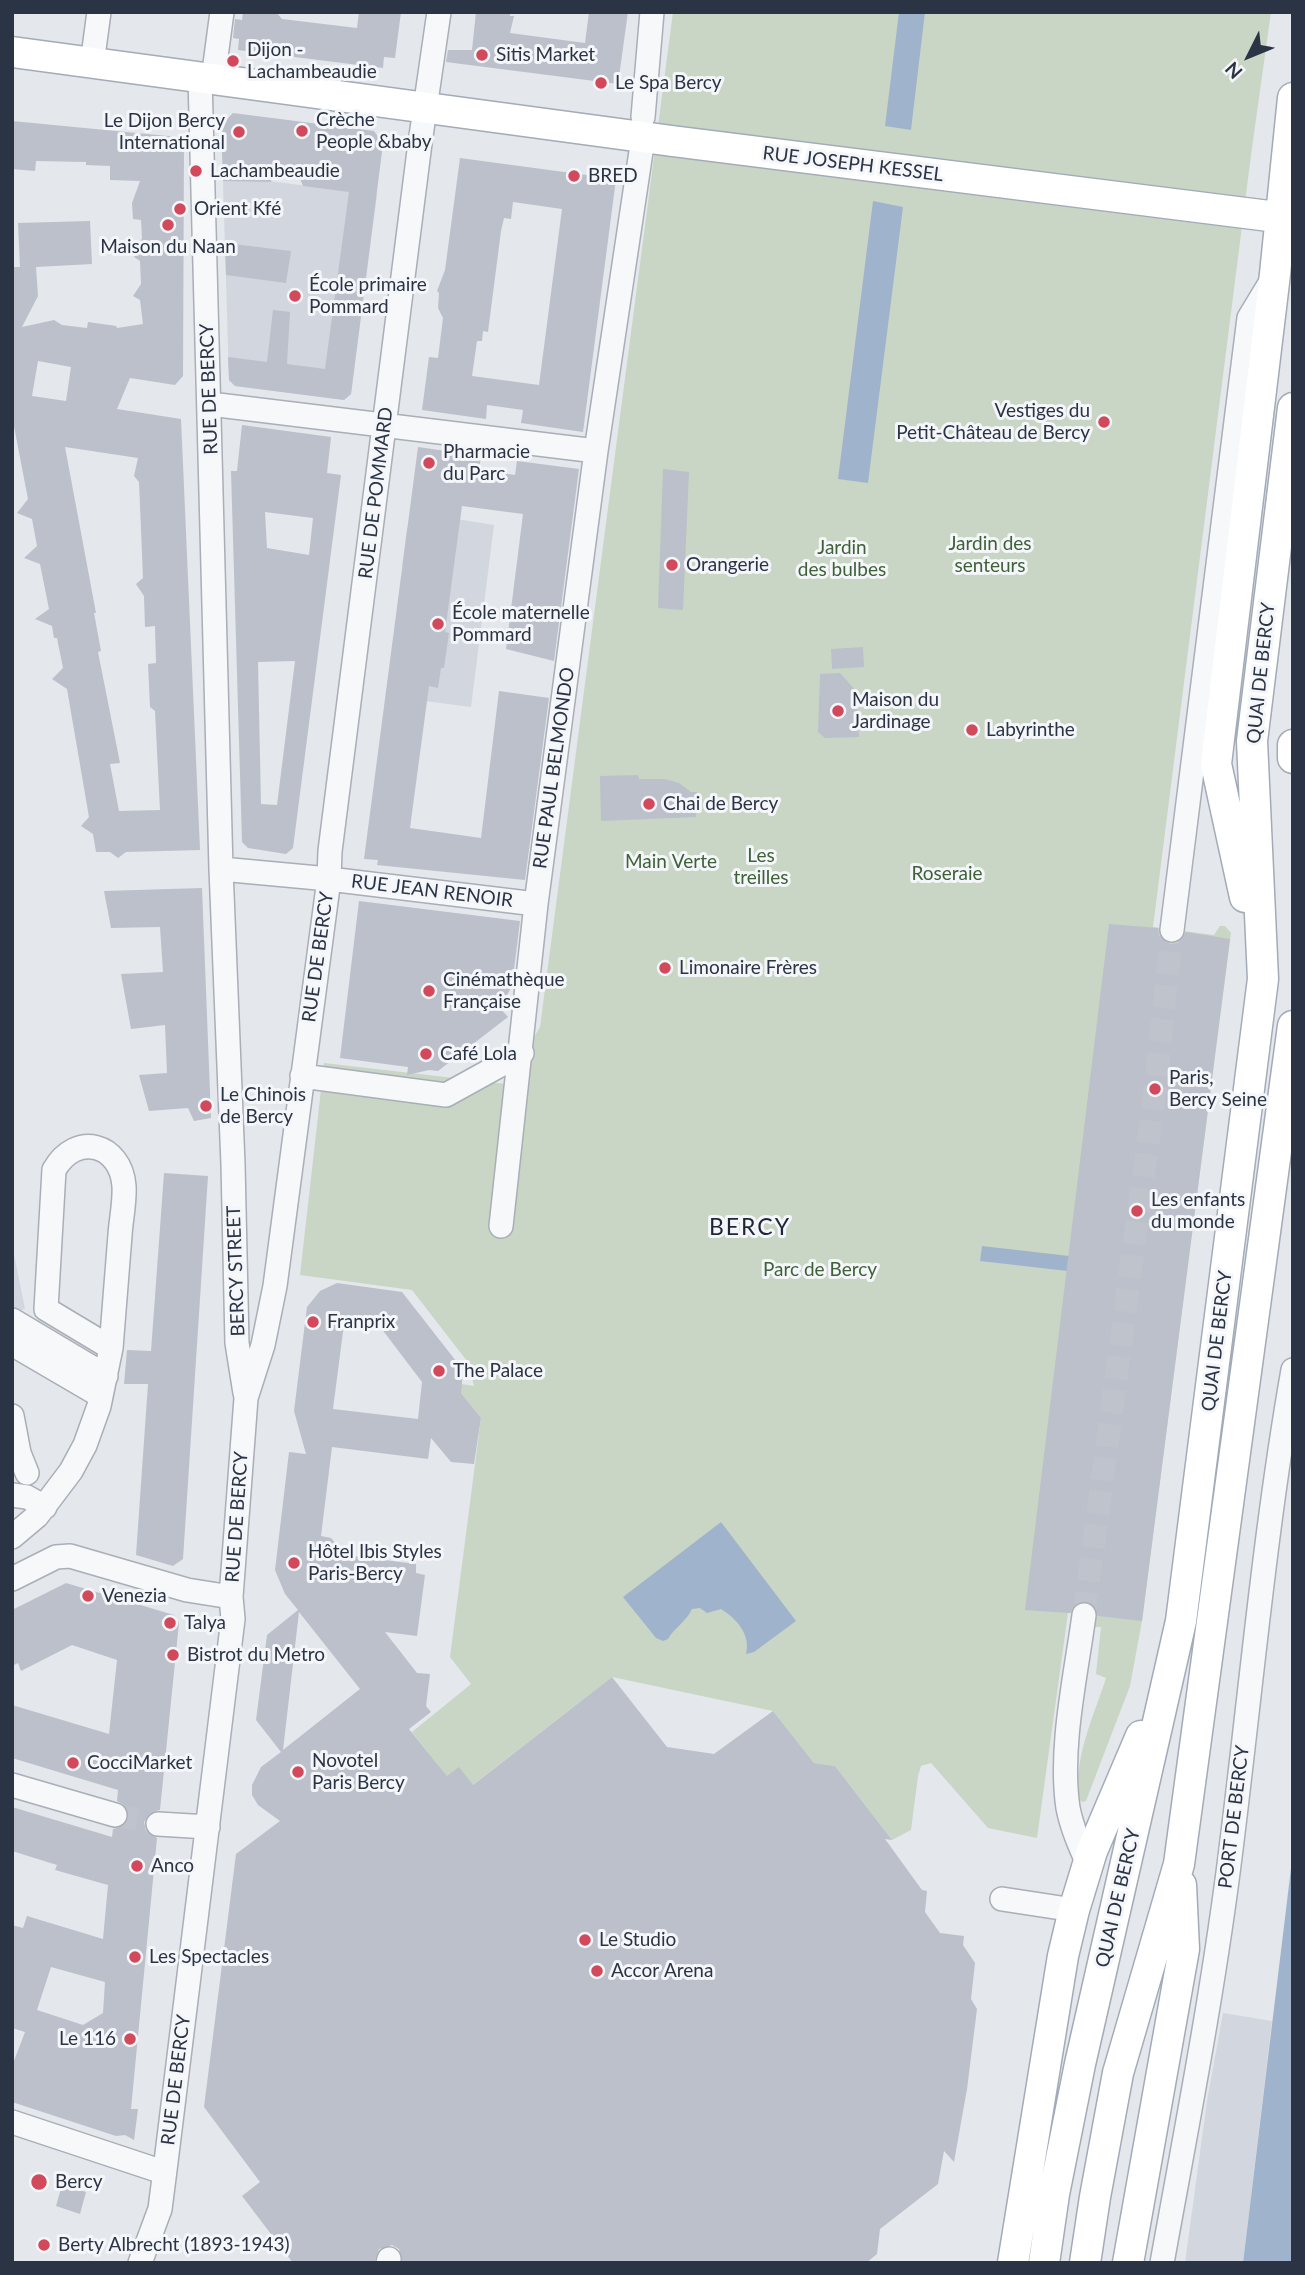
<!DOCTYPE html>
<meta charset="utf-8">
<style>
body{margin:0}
#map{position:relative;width:1305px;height:2275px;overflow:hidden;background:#e4e7ec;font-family:Lato,sans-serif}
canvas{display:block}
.frame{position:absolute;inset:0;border:14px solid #2b3445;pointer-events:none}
.north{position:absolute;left:1214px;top:21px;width:70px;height:70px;-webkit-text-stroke:5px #f4f6f9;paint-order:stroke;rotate:227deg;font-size:19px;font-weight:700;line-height:28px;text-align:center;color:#2b3445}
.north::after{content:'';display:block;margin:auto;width:24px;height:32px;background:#2b3445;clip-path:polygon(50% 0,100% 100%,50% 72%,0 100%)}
</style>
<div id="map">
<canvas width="1305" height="2275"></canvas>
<div class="frame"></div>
<div class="north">N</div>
</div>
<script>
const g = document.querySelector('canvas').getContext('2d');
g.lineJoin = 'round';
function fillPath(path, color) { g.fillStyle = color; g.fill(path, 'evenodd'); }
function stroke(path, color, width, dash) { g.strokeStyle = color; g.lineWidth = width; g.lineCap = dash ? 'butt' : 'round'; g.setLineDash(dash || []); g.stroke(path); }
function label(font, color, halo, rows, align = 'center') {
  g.font = font + ' Lato,sans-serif'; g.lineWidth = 6; g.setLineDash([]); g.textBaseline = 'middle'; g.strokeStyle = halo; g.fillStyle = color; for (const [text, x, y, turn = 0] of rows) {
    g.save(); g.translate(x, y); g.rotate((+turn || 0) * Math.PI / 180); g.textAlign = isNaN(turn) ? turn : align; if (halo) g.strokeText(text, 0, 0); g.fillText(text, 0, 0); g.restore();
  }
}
fillPath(new Path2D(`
 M261,180l116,15 -26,199 -7,6 -109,-14 -6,-6 -6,-199z
 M425,514l69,11 -23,182 -85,-11 15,-118h3l1,-12h-3l5,-38h3z
 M12,1244l13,65 -13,3z
 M1223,2013l49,8 -29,242h-58l22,-162z`), '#d2d6de');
fillPath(new Path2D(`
 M673,12h598l-20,143 -98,772 61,8 6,-9h5l6,7 -89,688 -12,65 -44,115 -4,1 -2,-2c-8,-40 14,-84 26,-122l-10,-4 5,-47h-11l1,-12 -23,-2 -31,225 -49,-10 -57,-65 -10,3 -3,10 -7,54 -19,10 -57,-74 -21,-3 -41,-52 -161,-34 -151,117 -49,-62 59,-48 -21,-27 31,-239 -20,-25v-9l13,2 -7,-25 -55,-71 -112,-15 24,-212 182,21 34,-57z`), '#c9d6c5');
fillPath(new Path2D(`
 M899,12h26l-14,118 -26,-4z
 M873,201l30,6 -35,276 -30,-4z
 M982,1246l96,11 -2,15 -96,-11z
 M721,1522l75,99 -42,31 -8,2c5,-19 -9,-35 -25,-45l-14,4 -7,-5 -8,1c-6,13 -17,18 -24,30l-5,2 -7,-3 -33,-41z
 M1293,1852v411h-50z`), '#9fb4cc');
fillPath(new Path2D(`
 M243,12h33l6,7 75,9 2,-16h42l-6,46 -11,-1 -1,11 -145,-18 1,-11 -6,-1 2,-19 7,1z
 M476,12h34v4h4l-4,17 75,10 4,-31h39l-10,72 -172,-22 2,-12h24z
 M233,113l141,18 9,13 -32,250 -7,6 -109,-14 -6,-6 -1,-23 39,5 6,-52 17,2 -3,52 38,5 24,-177 -46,-6 -4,-10 -26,-3 -2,9 -48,-1 -2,-56z
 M12,121l166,16 6,7 -1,232 -8,9 -45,-7 -13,31 64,10 19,431 -74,2 -8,6 -8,-6h-14l-3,-18 -12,-8 8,-9 -22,-128 -15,-10 11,-11 -6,-30h-3l-2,-12 -17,-7 14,-10 -9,-45 -16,-6 13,-12 -5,-27 -15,-6 11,-14 -16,-83v-149h8l-2,-44 72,-2 2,43 -56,3 2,29 -16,31 32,-7 8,5 25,3 1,-6 28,4 1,2 26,-4 -3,-24 -7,-4 8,-12 -1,-23 -6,-4 8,-19 -1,-18 -8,-1 -1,-16 8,-22 -30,-1v-14l-24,-1v-3l-50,-1 -1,10 -23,-2zM38,361l33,6 -5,34 -34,-5zM65,447l73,11 -4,18 5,6 4,96 -7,6 8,12 1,31 10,-1 1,37 -8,1 2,43 5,4 5,99 -41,1 -9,-47 10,-1 -22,-111 3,-1 -7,-38h2z
 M460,158l156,21 -33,253 -62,-9 2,-13 -36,-5 -1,14 -64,-9 7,-53 9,1 5,-40 -5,-10 1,-15 -2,-2 8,-21zM513,202l49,7 -23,176 -67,-9 5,-35h5l1,-10 5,1 13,-101 3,-13 7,1z
 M225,243l66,8 -5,32 -60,-8z
 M242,425l89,12 -4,36 14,2 -48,373 -7,6 -38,-6 -6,-6 -11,-371h6zM265,512l48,6 -4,37 -42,-7zM295,661l-18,144 -16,-1 -3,-142z
 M418,447l63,9 -2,14 36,5 2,-14 62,8 -25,192 -48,-12 17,-135 -61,-8 -17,126 4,1 -5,35h-3l-3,20 -9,-2 -19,142 71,10 18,-147 50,7 -24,182 -148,-15 1,-5 -14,-1z
 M663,469l26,3 -6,138 -25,-2z
 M863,647l1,20 -32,2 -1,-20z
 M840,673l16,18 3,46 -34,1 -7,-6 2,-58z
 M638,775l1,4h26l14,4 12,9h6l-1,25 -95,4 -1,-45z
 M202,888l9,230 -17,3 -6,-13 -39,3 -10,-36 28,-2 -2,-48 -34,4 -10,-55 42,-2 -3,-45 -49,1 -7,-37z
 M359,901l161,20 -8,65 -12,22 8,9 -70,54 -9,-1 -22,5 1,-8 -68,-9z
 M1109,924l49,4 1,8 11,8 8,-1 8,-11 44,7 -88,682 -44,-5 -5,-11 -8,-4 -11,5 -4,7 -45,-3z
 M164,1173l44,3 -25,383 -10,7 -37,-11 12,-171h-24l3,-34 24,1z
 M337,1283l65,9 54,69h8l-3,32 20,25 -7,46 -23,-2 -20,-24 -3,21 -96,-12 -11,89 10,2 14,17 71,9v9l9,2 -8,61 -32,-4 32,41 13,1 -4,32 5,6 -22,17 38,47 12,-9 14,18 139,-108 55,70 47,7 59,-43 41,52 21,3 57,74 -7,-1 37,51 5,1 -2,21 15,21 24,3 -1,9 12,18 -4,36 6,10 -10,80 -13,73 -10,-11 -6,33 -58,45 -3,25 -11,9h-464l-3,-14 -7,-4 -13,4 -5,14h-81l-51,-67 18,-14 -56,-75 32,-253 44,-33 -22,-16 -6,-10v-10l9,-18 20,-15 -25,-32 11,-85 31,-25 -13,-16 -10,-24 14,-118 17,2 -12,-43 13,-104 13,-16zM344,1324l37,4 41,54 -4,37 -85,-10zM299,1612l61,77 -77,61z
 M66,1583l108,32 5,8 -19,187 -9,2 -7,10 2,9 11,7 -26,271h7l-4,31 -9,-5 -9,1 -104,-34v-36l13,-34 -13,-4v-103l11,3 4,-12 76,23 5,-54 -53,-15 2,-5 -45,-14v-44l100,30 1,-8 11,-3 5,-8 -3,-12 -9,-5 1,-11 -106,-32v-53l97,29 8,-74 -45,-15 -51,26 -3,-8 -6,3v-56zM51,1967l54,15 -2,31 -20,12 -46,-15z
 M62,2185l24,7 -6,22 -24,-8z`), '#bbc0ca');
stroke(new Path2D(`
 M1084,1615l71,-526 17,-159
 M115,1815l43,9`), '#bfc3cb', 23, [23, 11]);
const minor = new Path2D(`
 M92,64l7,-52
 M200,78l21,791 12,295 4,179 8,50
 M213,79l9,-67
 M643,117l9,-105
 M210,404l386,47
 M221,869l108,10 207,25
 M1172,930l77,-612 23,-38
 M302,1076l144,19 76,-42
 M501,1226l35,-322 60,-453 46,-306
 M12,1320l94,56
 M12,1344l89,52
 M12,1416l7,37 8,20
 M12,1495l15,2 18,10
 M12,1537l25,-21 34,-45 14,-26 14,-39 12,-58c3,-38 6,-76 9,-113 1,-16 5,-33 4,-49 -3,-42 -48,-55 -70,-16l-8,139 65,39
 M12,1579l44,-22 14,-1 117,34 44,7
 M1084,1615c-8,60 -25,133 -16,193 4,20 12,38 20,56
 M12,1785l103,30
 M158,1824l50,3
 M1002,1899l72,11
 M12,2122l145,48
 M140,2263l20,-54 5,-39 68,-551 -2,-22 15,-199 17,-53 12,-59 54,-407 1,-28 90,-708 19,-131
 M388,2263l1,-4
 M1162,2263c25,-138 52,-275 69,-414 20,-160 34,-320 62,-479`);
const major = new Path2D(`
 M12,52l660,89 621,78
 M1293,745v13
 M1245,897l-29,-133 59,-490 18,-176
 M1013,2263l50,-307 11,-46 18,-59 49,-115
 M1044,2263l10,-69 26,-130 101,-443 82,-642 -11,-238 41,-333
 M1085,2263l10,-66 23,-124 61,-209 114,-838
 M1128,2263l56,-314 -3,-64`);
stroke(minor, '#a9aeb7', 26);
stroke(major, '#a3abb8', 33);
stroke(minor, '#f7f8fa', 23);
stroke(major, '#fff', 30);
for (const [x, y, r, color] of [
 [482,55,7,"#d1495b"],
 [233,61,7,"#d1495b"],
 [601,83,7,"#d1495b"],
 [302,131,7,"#d1495b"],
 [239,132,7,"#d1495b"],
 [196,171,7,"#d1495b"],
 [574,176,7,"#d1495b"],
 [180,209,7,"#d1495b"],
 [168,225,7,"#d1495b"],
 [295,296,7,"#d1495b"],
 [1104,422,7,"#d1495b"],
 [429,463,7,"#d1495b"],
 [672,565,7,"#d1495b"],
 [438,624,7,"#d1495b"],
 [838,711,7,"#d1495b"],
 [972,730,7,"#d1495b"],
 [649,804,7,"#d1495b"],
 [665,968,7,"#d1495b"],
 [429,991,7,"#d1495b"],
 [426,1054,7,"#d1495b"],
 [1155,1089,7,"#d1495b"],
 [206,1106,7,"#d1495b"],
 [1137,1211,7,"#d1495b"],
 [313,1322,7,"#d1495b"],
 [439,1371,7,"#d1495b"],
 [294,1563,7,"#d1495b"],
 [88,1596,7,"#d1495b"],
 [170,1623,7,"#d1495b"],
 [173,1655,7,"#d1495b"],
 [73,1763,7,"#d1495b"],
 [298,1772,7,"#d1495b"],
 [137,1866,7,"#d1495b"],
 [585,1940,7,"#d1495b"],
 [135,1957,7,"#d1495b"],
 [597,1971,7,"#d1495b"],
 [130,2039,7,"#d1495b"],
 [39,2182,9,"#d1495b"],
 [44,2245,7,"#d1495b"]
]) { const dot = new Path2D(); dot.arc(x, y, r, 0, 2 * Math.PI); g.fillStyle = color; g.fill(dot); stroke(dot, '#f4f6f9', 2.5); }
label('19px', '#2b3445', '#f4f6f9', [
 ["Dijon -",247,50],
 ["Lachambeaudie",247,72],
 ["Sitis Market",496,55],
 ["Le Spa Bercy",615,83],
 ["Crèche",316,120],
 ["People &baby",316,142],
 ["Le Dijon Bercy",225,121,"right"],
 ["International",225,143,"right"],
 ["Lachambeaudie",210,171],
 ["BRED",588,176],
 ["Orient Kfé",194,209],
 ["Maison du Naan",168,247,"center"],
 ["École primaire",309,285],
 ["Pommard",309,307],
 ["Vestiges du",1090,411,"right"],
 ["Petit-Château de Bercy",1090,433,"right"],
 ["Pharmacie",443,452],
 ["du Parc",443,474],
 ["Orangerie",686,565],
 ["École maternelle",452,613],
 ["Pommard",452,635],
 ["Maison du",852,700],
 ["Jardinage",852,722],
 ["Labyrinthe",986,730],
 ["Chai de Bercy",663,804],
 ["Limonaire Frères",679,968],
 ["Cinémathèque",443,980],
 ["Française",443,1002],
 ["Café Lola",440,1054],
 ["Paris,",1169,1078],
 ["Bercy Seine",1169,1100],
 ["Le Chinois",220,1095],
 ["de Bercy",220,1117],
 ["Les enfants",1151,1200],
 ["du monde",1151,1222],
 ["Franprix",327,1322],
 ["The Palace",453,1371],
 ["Hôtel Ibis Styles",308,1552],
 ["Paris-Bercy",308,1574],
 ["Venezia",102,1596],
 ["Talya",184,1623],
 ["Bistrot du Metro",187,1655],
 ["Novotel",312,1761],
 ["Paris Bercy",312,1783],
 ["CocciMarket",87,1763],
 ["Anco",151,1866],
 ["Le Studio",599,1940],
 ["Les Spectacles",149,1957],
 ["Accor Arena",611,1971],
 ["Le 116",116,2039,"right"],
 ["Bercy",55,2182],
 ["Berty Albrecht (1893-1943)",58,2245]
], 'left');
label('19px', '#2b3445', '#f4f6f9', [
 ["RUE JOSEPH KESSEL",853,164,7],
 ["RUE DE BERCY",209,389,-92],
 ["RUE DE POMMARD",376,493,-83],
 ["QUAI DE BERCY",1261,673,-84],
 ["RUE PAUL BELMONDO",554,768,-82],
 ["RUE JEAN RENOIR",432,891,7],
 ["RUE DE BERCY",318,957,-82],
 ["BERCY STREET",236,1271,-92],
 ["QUAI DE BERCY",1217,1341,-83],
 ["RUE DE BERCY",237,1517,-86],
 ["PORT DE BERCY",1234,1817,-83],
 ["QUAI DE BERCY",1118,1898,-77],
 ["RUE DE BERCY",176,2080,-83]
]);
label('19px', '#3f6138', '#f4f6f9', [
 ["Jardin des",990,544],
 ["senteurs",990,566],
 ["Jardin",842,548],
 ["des bulbes",842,570],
 ["Les",761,856],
 ["treilles",761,878],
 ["Main Verte",671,862],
 ["Roseraie",947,874],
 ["Parc de Bercy",820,1270]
]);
g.letterSpacing = '2px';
label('23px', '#1d2536', '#f4f6f9', [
 ["BERCY",750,1228]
]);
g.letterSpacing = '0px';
</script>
